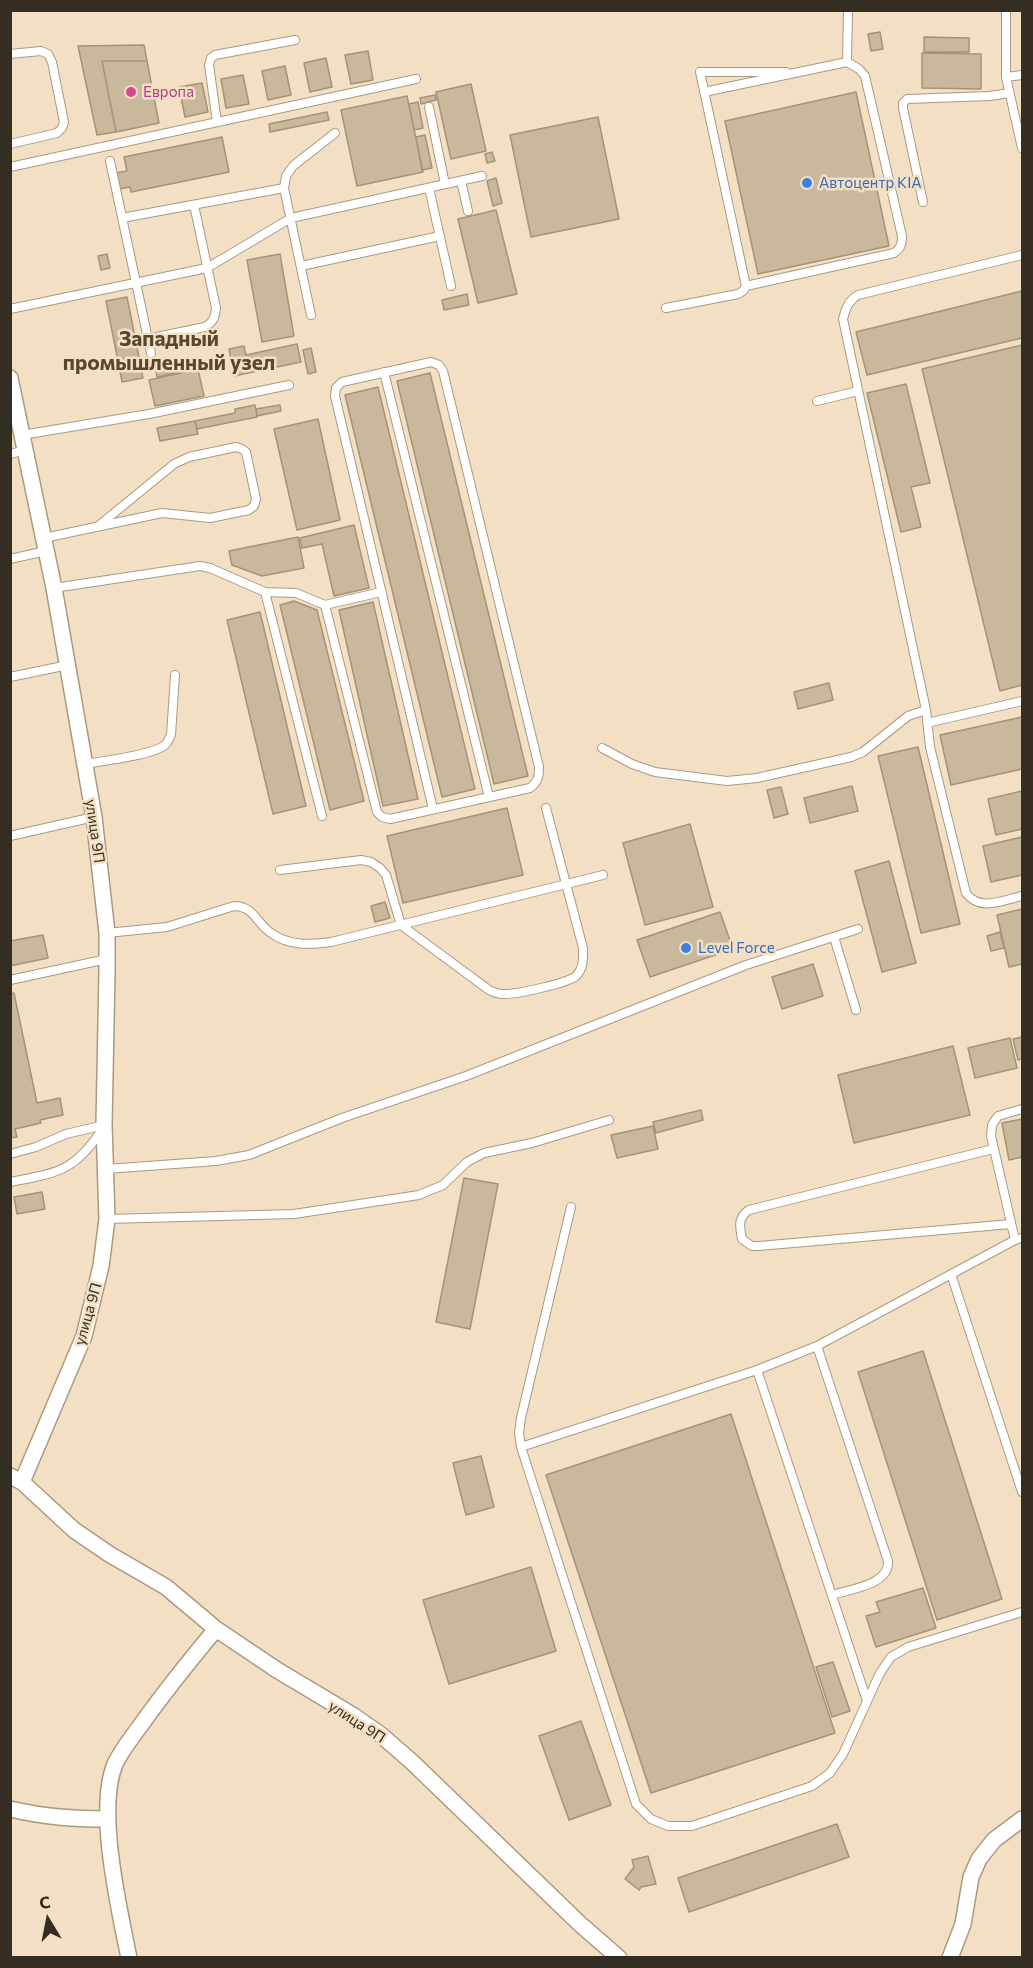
<!DOCTYPE html>
<meta charset="utf-8">
<style>
body{margin:0}
#map{position:relative;width:1033px;height:1968px;overflow:hidden;background:#f3e0c4;font-family:Commissioner,sans-serif}
canvas{display:block}
.frame{position:absolute;inset:0;border:12px solid #342d22;pointer-events:none}
.north{position:absolute;left:18px;top:1890px;width:60px;height:60px;-webkit-text-stroke:4px #f3e0c4;paint-order:stroke;rotate:350deg;font-size:16px;font-weight:700;line-height:24px;text-align:center;color:#342d22}
.north::after{content:'';display:block;margin:auto;width:21px;height:27px;background:#342d22;clip-path:polygon(50% 0,100% 100%,50% 72%,0 100%)}
</style>
<div id="map">
<canvas width="1033" height="1968"></canvas>
<div class="frame"></div>
<div class="north">С</div>
</div>
<script>
const g = document.querySelector('canvas').getContext('2d');
g.lineJoin = 'round';
function fillPath(path, color) { g.fillStyle = color; g.fill(path, 'evenodd'); }
function stroke(path, color, width, dash) { g.strokeStyle = color; g.lineWidth = width; g.lineCap = dash ? 'butt' : 'round'; g.setLineDash(dash || []); g.stroke(path); }
function label(font, color, halo, rows, align = 'center') {
  g.font = font + ' Commissioner,sans-serif'; g.lineWidth = 5; g.setLineDash([]); g.textBaseline = 'middle'; g.strokeStyle = halo; g.fillStyle = color; for (const [text, x, y, turn = 0] of rows) {
    g.save(); g.translate(x, y); g.rotate((+turn || 0) * Math.PI / 180); g.textAlign = isNaN(turn) ? turn : align; if (halo) g.strokeText(text, 0, 0); g.fillText(text, 0, 0); g.restore();
  }
}
const building = new Path2D(`
 M880,32l3,17 -12,2 -3,-17z
 M924,37l45,1v14h-45z
 M144,45l3,16h-45l14,71 -19,3 -19,-89z
 M368,51l5,29 -22,4 -6,-29z
 M922,53l59,1v35l-59,-1z
 M326,58l6,29 -22,5 -6,-29z
 M102,61h45l12,62 -43,9z
 M285,66l6,29 -23,5 -6,-29z
 M243,75l6,29 -23,4 -5,-29z
 M202,83l6,29 -23,5 -6,-30z
 M471,84l15,67 -35,8 -15,-67z
 M856,92l33,154 -131,28 -33,-153z
 M435,95l1,5 -15,4 -1,-6z
 M407,96l16,76 -66,14 -16,-76z
 M418,102l5,26 -9,2 -5,-26z
 M327,112l2,8 -59,12 -1,-8z
 M598,117l21,102 -88,18 -21,-102z
 M425,135l7,33 -10,2 -6,-33z
 M222,137l7,35 -98,20 -1,-5 -11,2 -3,-16 11,-2 -3,-14z
 M492,152l3,9 -8,2 -2,-9z
 M496,178l6,25 -9,3 -6,-25z
 M496,210l21,84 -39,9 -20,-84z
 M107,254l3,14 -9,2 -3,-14z
 M280,254l14,82 -32,6 -15,-82z
 M1022,291v47l-155,37 -11,-43z
 M467,294l2,11 -25,5 -2,-10z
 M127,297l13,65 -21,4 -13,-65z
 M297,344l4,18 -67,14 -5,-27 15,-3 2,9z
 M1022,345v340l-22,6 -78,-322z
 M311,348l5,24 -8,2 -5,-24z
 M182,361l2,10 -27,6 -2,-10z
 M140,362l3,16 -21,4 -3,-16z
 M198,369l6,27 -49,10 -6,-26z
 M430,373l98,403 -34,8 -97,-403z
 M906,384l24,99 -19,4 10,40 -20,5 -34,-139z
 M378,387l97,402 -33,8 -97,-402z
 M255,405l2,12 -60,12 -2,-8 40,-8v-4z
 M280,405l1,6 -24,5 -1,-7z
 M318,419l22,101 -43,10 -23,-101z
 M195,421l3,13 -38,7 -3,-13z
 M354,525l15,63 -35,8 -12,-52 -20,4 -2,-10z
 M298,537l6,31 -42,8 -30,-11 -3,-14z
 M294,601l23,9 47,191 -34,9 -50,-205z
 M373,602l45,197 -35,7 -44,-196z
 M260,612l46,194 -33,8 -46,-194z
 M829,683l4,17 -35,9 -4,-17z
 M1022,717v52l-71,16 -11,-50z
 M918,747l42,177 -39,9 -43,-177z
 M852,786l6,25 -48,12 -6,-25z
 M781,787l7,27 -14,4 -7,-28z
 M1022,791v38l-26,6 -8,-36z
 M507,808l16,67 -120,28 -16,-67z
 M690,824l23,83 -68,18 -22,-82z
 M1022,837v38l-31,7 -8,-36z
 M889,861l27,102 -34,9 -27,-101z
 M385,902l5,16 -15,4 -4,-16z
 M1022,909v55l-13,3 -12,-52z
 M720,912l13,37 -83,28 -13,-37z
 M1000,932l4,16 -13,3 -4,-15z
 M43,935l5,23 -38,8v-25z
 M813,964l10,32 -41,13 -10,-32z
 M14,993l23,110 23,-5 3,17 -23,5 1,3 -26,6 2,8 -7,1v-144z
 M1022,1037v22l-4,1 -5,-21z
 M1010,1038l7,30 -42,10 -7,-30z
 M953,1046l17,69 -116,28 -16,-68z
 M701,1110l2,10 -47,13 -3,-11z
 M1022,1119v38l-13,3 -7,-37z
 M653,1126l5,23 -41,9 -6,-23z
 M464,1178l34,6 -28,145 -34,-7z
 M42,1192l3,17 -28,5 -3,-17z
 M923,1351l79,248 -65,21 -79,-248z
 M731,1414l104,319 -184,60 -105,-318z
 M481,1456l13,51 -28,8 -13,-52z
 M531,1567l25,84 -107,33 -26,-84z
 M923,1588l13,40 -60,19 -10,-31 14,-4 -4,-10z
 M833,1662l17,49 -18,6 -16,-50z
 M581,1721l30,84 -42,15 -30,-84z
 M837,1824l12,33 -160,55 -11,-34z
 M648,1856l8,28 -15,3 -2,3 -14,-11 9,-12 -2,-7z`);
fillPath(building, '#cab89c');
stroke(building, '#a49379', 1.5);
const lane = new Path2D(`
 M1006,10v67l16,71
 M10,54l31,-3 7,3 4,8 12,60 -2,6 -5,5 -47,11
 M847,62l1,-52
 M1006,77l16,-2
 M429,107l16,77
 M217,122l-8,-57 2,-7 4,-3 80,-15
 M110,161l41,192
 M10,167l406,-88
 M461,181l7,30
 M429,188l22,98
 M923,202l-20,-94v-5l4,-4 83,-3 19,-3
 M122,218l162,-30
 M1022,255l-164,40c-10,6 -12,13 -15,24l83,391 4,37 36,146c14,19 37,7 56,3
 M301,266l139,-30
 M746,286l-46,-214h86
 M666,308l72,-14 5,-3 3,-5 148,-33c7,-5 8,-9 8,-17l-37,-160 -6,-7 -12,-7 -143,30
 M10,309l197,-41 84,-50 191,-42
 M311,315l-27,-127 2,-12 7,-10 42,-33
 M147,339l58,-12c8,-5 10,-9 11,-19l-22,-103
 M384,372l105,425
 M817,401l41,-10
 M22,435l127,-21 140,-29
 M10,454l16,-4
 M44,538l118,-25 48,5 39,-8 5,-4 2,-7 -10,-47 -4,-3 -6,-2 -47,10 -15,7 -77,63
 M10,559l36,-8
 M54,588l146,-22 10,2 55,24 57,224
 M265,592l31,1 29,12 56,-13
 M325,605l52,207 5,5 8,2 140,-31c8,-6 9,-11 9,-21l-96,-396 -4,-6 -8,-3 -89,20 -6,6 -1,8 98,413
 M10,677l58,-12
 M927,723l95,-22
 M602,748l30,16 23,8 72,9 30,-3 94,-21 12,-5 45,-36 18,-6
 M85,764c17,-3 71,-9 81,-20 1,0 4,-8 5,-9l4,-60
 M10,836l84,-19
 M280,870l81,-10 10,2 9,6 6,7 15,50 88,65c4,2 8,4 13,4 13,1 66,-11 74,-18 8,-8 7,-18 7,-28l-37,-140
 M107,933l60,-6 67,-21c20,0 22,17 37,27 18,13 39,12 60,9l272,-67
 M834,937l22,73
 M10,980l97,-21
 M1022,1109l-24,7 -6,9 -1,11 24,104 7,-2
 M993,1149l-244,61c-12,8 -9,17 -7,29l10,7h7l252,-22
 M10,1154l26,-7 30,-13 38,-9
 M106,1169l110,-8 33,-6 93,-37 124,-42 280,-111 112,-36
 M10,1182c46,-9 64,-10 91,-51
 M107,1219l187,-5 125,-19 24,-10 24,-23 17,-9 48,-10 77,-23
 M1015,1240l-198,106 -60,24 -236,77 115,357 15,15 17,7h24l120,-40 18,-13 13,-19 37,-81 11,-16 17,-10 114,-35
 M951,1274l71,218
 M817,1346l71,215c2,24 -38,28 -56,34
 M757,1370l110,331
 M521,1447l-2,-14 2,-15 50,-211`);
const street = new Path2D(`
 M10,378l44,210 40,229 13,116v38l-3,154 3,94 -6,47 -17,70 -62,146
 M10,1476l12,6 52,48 35,24 57,33 50,42 61,41 77,46 27,19 31,27 168,162 39,34
 M10,1809c35,8 63,10 98,10
 M129,1958c-10,-50 -33,-148 -14,-194 7,-15 19,-29 28,-42 23,-32 48,-63 73,-93
 M950,1958l13,-34 8,-47 8,-18 15,-19 28,-21`);
stroke(lane, '#ab997f', 10);
stroke(street, '#ab997f', 18);
stroke(lane, '#fff', 8);
stroke(street, '#fff', 15);
for (const [x, y, r, color] of [
 [131,92,6,"#d1479c"],
 [807,183,6,"#3f7fe0"],
 [686,948,6,"#3f7fe0"]
]) { const dot = new Path2D(); dot.arc(x, y, r, 0, 2 * Math.PI); g.fillStyle = color; g.fill(dot); stroke(dot, '#f3e0c4', 2); }
label('15px', '#b23c85', '#f3e0c4', [
 ["Европа",143,92]
], 'left');
label('15px', '#366cbe', '#f3e0c4', [
 ["Автоцентр KIA",819,183],
 ["Level Force",698,948]
], 'left');
label('15px', '#342d22', '#f3e0c4', [
 ["улица 9П",95,831,82],
 ["улица 9П",88,1314,-74],
 ["улица 9П",357,1722,33]
]);
label('bold 21px', '#57472f', '#f3e0c4', [
 ["Западный",169,339],
 ["промышленный узел",169,363]
]);
</script>
